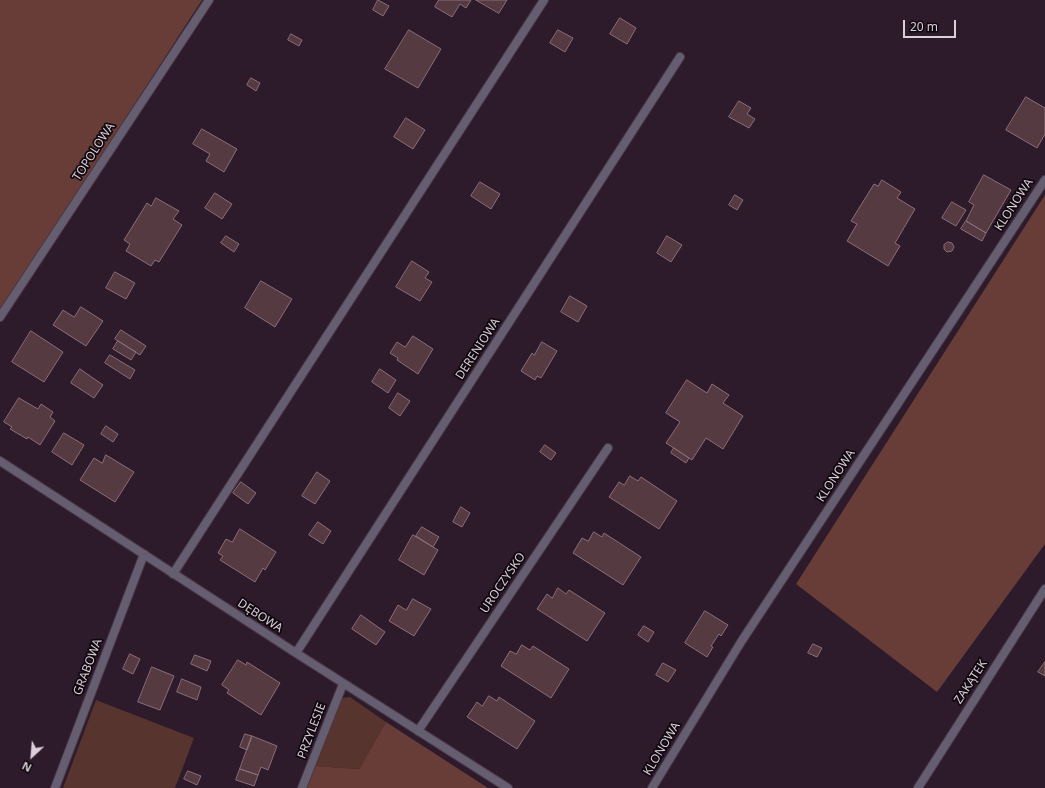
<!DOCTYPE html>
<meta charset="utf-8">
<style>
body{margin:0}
#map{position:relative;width:1045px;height:788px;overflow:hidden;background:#2d1a2b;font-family:"Noto Sans",sans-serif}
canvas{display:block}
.north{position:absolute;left:12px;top:736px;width:40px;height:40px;-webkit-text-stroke:3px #10080f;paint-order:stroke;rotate:206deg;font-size:11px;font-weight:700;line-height:16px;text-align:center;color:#daced8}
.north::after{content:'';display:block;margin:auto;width:14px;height:18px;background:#daced8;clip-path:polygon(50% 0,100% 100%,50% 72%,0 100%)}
.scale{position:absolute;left:903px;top:20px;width:53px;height:18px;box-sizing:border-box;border:2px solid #daced8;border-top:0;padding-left:5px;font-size:12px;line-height:14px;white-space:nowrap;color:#daced8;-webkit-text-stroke:3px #10080f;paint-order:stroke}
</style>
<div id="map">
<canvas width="1045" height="788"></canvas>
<div class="north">N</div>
<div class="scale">20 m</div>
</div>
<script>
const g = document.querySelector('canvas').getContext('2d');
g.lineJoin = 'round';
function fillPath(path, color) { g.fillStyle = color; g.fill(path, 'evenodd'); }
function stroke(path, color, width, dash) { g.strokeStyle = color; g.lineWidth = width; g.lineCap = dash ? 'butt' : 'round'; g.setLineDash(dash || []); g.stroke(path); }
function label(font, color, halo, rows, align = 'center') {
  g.font = font + ' "Noto Sans",sans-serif'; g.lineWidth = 3.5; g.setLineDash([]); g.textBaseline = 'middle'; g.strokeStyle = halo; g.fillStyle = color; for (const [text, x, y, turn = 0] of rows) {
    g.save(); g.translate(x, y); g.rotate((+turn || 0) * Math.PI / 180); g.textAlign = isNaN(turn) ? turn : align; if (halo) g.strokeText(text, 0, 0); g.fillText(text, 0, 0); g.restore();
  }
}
fillPath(new Path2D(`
 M350,697l36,25 -27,47 -44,-3 27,-68z
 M96,700l98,38 -19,50h-112z`), '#58342e');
fillPath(new Path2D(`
 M0,0h202l-202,312z
 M1045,195v349l-108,148 -141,-108z
 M386,722l102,66h-182l9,-22 44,3z`), '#693d37');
const building = new Path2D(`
 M378,0l11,6 -6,10 -10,-6z
 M439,0h32l-5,8 -6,-4 -8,13 -17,-10z
 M476,0h31l-8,13z
 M620,18l16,10 -9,16 -17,-10z
 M409,30l32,19 -23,39 -33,-19z
 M558,30l15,8 -8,14 -15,-9z
 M291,34l11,6 -3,6 -11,-6z
 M251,78l9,5 -4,8 -9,-6z
 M1026,97l19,11v26l-8,14 -31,-18z
 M739,101l12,7 -4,6 8,5 -6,9 -20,-11z
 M406,118l19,12 -12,19 -19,-12z
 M202,129l35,20 -13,23 -18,-11 4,-7 -17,-10z
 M984,175l27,15 -25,43 -20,-12 8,-16 -5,-3z
 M882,180l19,12 -4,6 18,11 -20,34 5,3 -12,20 -41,-25 10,-17 -6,-3 23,-37 4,2z
 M480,182l20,12 -9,15 -20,-13z
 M215,193l17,11 -10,15 -17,-11z
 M735,195l8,5 -6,10 -8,-5z
 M156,198l23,13 -6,8 9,6 -23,37 -4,-2 -4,6 -25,-15 4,-7 -6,-4 23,-37 4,3z
 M952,202l14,8 -10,16 -14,-8z
 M966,221l20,12 -4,8 -21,-12z
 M226,236l13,8 -5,8 -13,-9z
 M667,236l15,9 -11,17 -14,-9z
 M948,242l4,1 2,4 -2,4 -5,1 -3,-3v-4z
 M412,261l17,11 -4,6 7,4 -12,19 -24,-14z
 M115,272l20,11 -9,16 -20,-11z
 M261,281l31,18 -17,28 -30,-19z
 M570,296l17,10 -9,16 -17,-10z
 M81,307l22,14 -17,25 -33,-21 10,-15 11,7z
 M121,330l25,16 -6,9 -25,-16z
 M31,331l32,21 -19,30 -32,-20z
 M413,336l20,13 -15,25 -21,-14 1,-2 -8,-5 7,-11 8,5z
 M118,341l18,11 -5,8 -18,-11z
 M542,342l15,9 -16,27 -4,-2 -2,4 -14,-9 11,-18 2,2z
 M110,355l25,15 -5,9 -25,-16z
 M80,369l23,16 -9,13 -23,-15z
 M380,369l16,11 -8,13 -16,-11z
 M687,380l20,13 5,-9 17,11 -6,8 20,13 -20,33 -17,-11 -14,22 -26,-17 14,-21 -14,-9z
 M398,393l12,8 -10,15 -11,-8z
 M19,398l19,11 3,-5 12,8 -3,5 5,4 -15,24 -12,-8 -1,2 -17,-10 2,-2 -8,-5z
 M106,426l12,8 -5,8 -12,-8z
 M64,433l20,12 -12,20 -20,-13z
 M545,445l11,8 -5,7 -11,-8z
 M674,448l15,10 -3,5 -15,-10z
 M106,455l28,17 -19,30 -35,-22 14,-22 8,5z
 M317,472l13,9 -15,23 -13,-8z
 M630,476l8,5 3,-4 36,24 -18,28 -50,-32 10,-15 5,3z
 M241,482l15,11 -8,11 -15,-11z
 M461,507l9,6 -8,14 -9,-5z
 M318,522l13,9 -8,13 -14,-9z
 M422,527l17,10 -6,10 -17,-11z
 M240,529l36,23 -11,18 -2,-2 -8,14 -35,-22 3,-4 -5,-3 8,-14 6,3z
 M594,532l8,5 2,-4 37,24 -18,28 -50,-32 9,-15 6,3z
 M413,535l25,15 -14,25 -25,-15z
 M558,588l8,6 3,-4 36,23 -18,28 -50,-32 10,-15 5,4z
 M413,599l18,10 -17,27 -25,-15 9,-16 8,5z
 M705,611l23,14 -7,11 -2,-2 -8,12 2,1 -6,10 -22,-14z
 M361,615l24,17 -9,13 -24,-16z
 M644,626l10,6 -6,10 -10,-7z
 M813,644l9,4 -5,9 -9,-4z
 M522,645l8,5 3,-4 36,23 -18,29 -50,-32 9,-15 6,3z
 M130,654l10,5 -7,15 -10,-5z
 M195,655l16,6 -4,10 -16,-7z
 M238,660l8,5 1,-3 33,21 -19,32 -34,-22 2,-3 -7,-5z
 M1045,662v14l-7,-4z
 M663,663l13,7 -8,12 -12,-7z
 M152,667l22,9 -14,34 -22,-8z
 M182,679l19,8 -4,13 -20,-8z
 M489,696l8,5 2,-4 36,24 -18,28 -50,-32 10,-15 5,4z
 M245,734l7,2 -5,14 -7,-3z
 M252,736l25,10 -9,24 -7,-3 -3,8 -18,-6z
 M240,769l18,6 -4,11 -18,-6z
 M188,771l13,5 -4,9 -13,-6z`);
fillPath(building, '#553a42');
stroke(building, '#8c6e77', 1);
const street = new Path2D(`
 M0,317l209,-317
 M0,461l296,192 212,135
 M173,574l371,-574
 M296,653l384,-596
 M418,731l190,-283
 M55,788l89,-234
 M302,788l41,-104
 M652,788l89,-146 304,-462
 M918,788l127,-199`);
stroke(street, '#493747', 10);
stroke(street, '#655e70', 8);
label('12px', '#daced8', '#10080f', [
 ["TOPOLOWA",94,152,-57],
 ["KLONOWA",1014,205,-57],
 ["DERENIOWA",478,349,-57],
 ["KLONOWA",836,476,-57],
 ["UROCZYSKO",503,583,-56],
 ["DĘBOWA",260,616,33],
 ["GRABOWA",88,667,-69],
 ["ZAKĄTEK",971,682,-57],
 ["PRZYLESIE",312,731,-69],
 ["KLONOWA",662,749,-59]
]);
</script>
